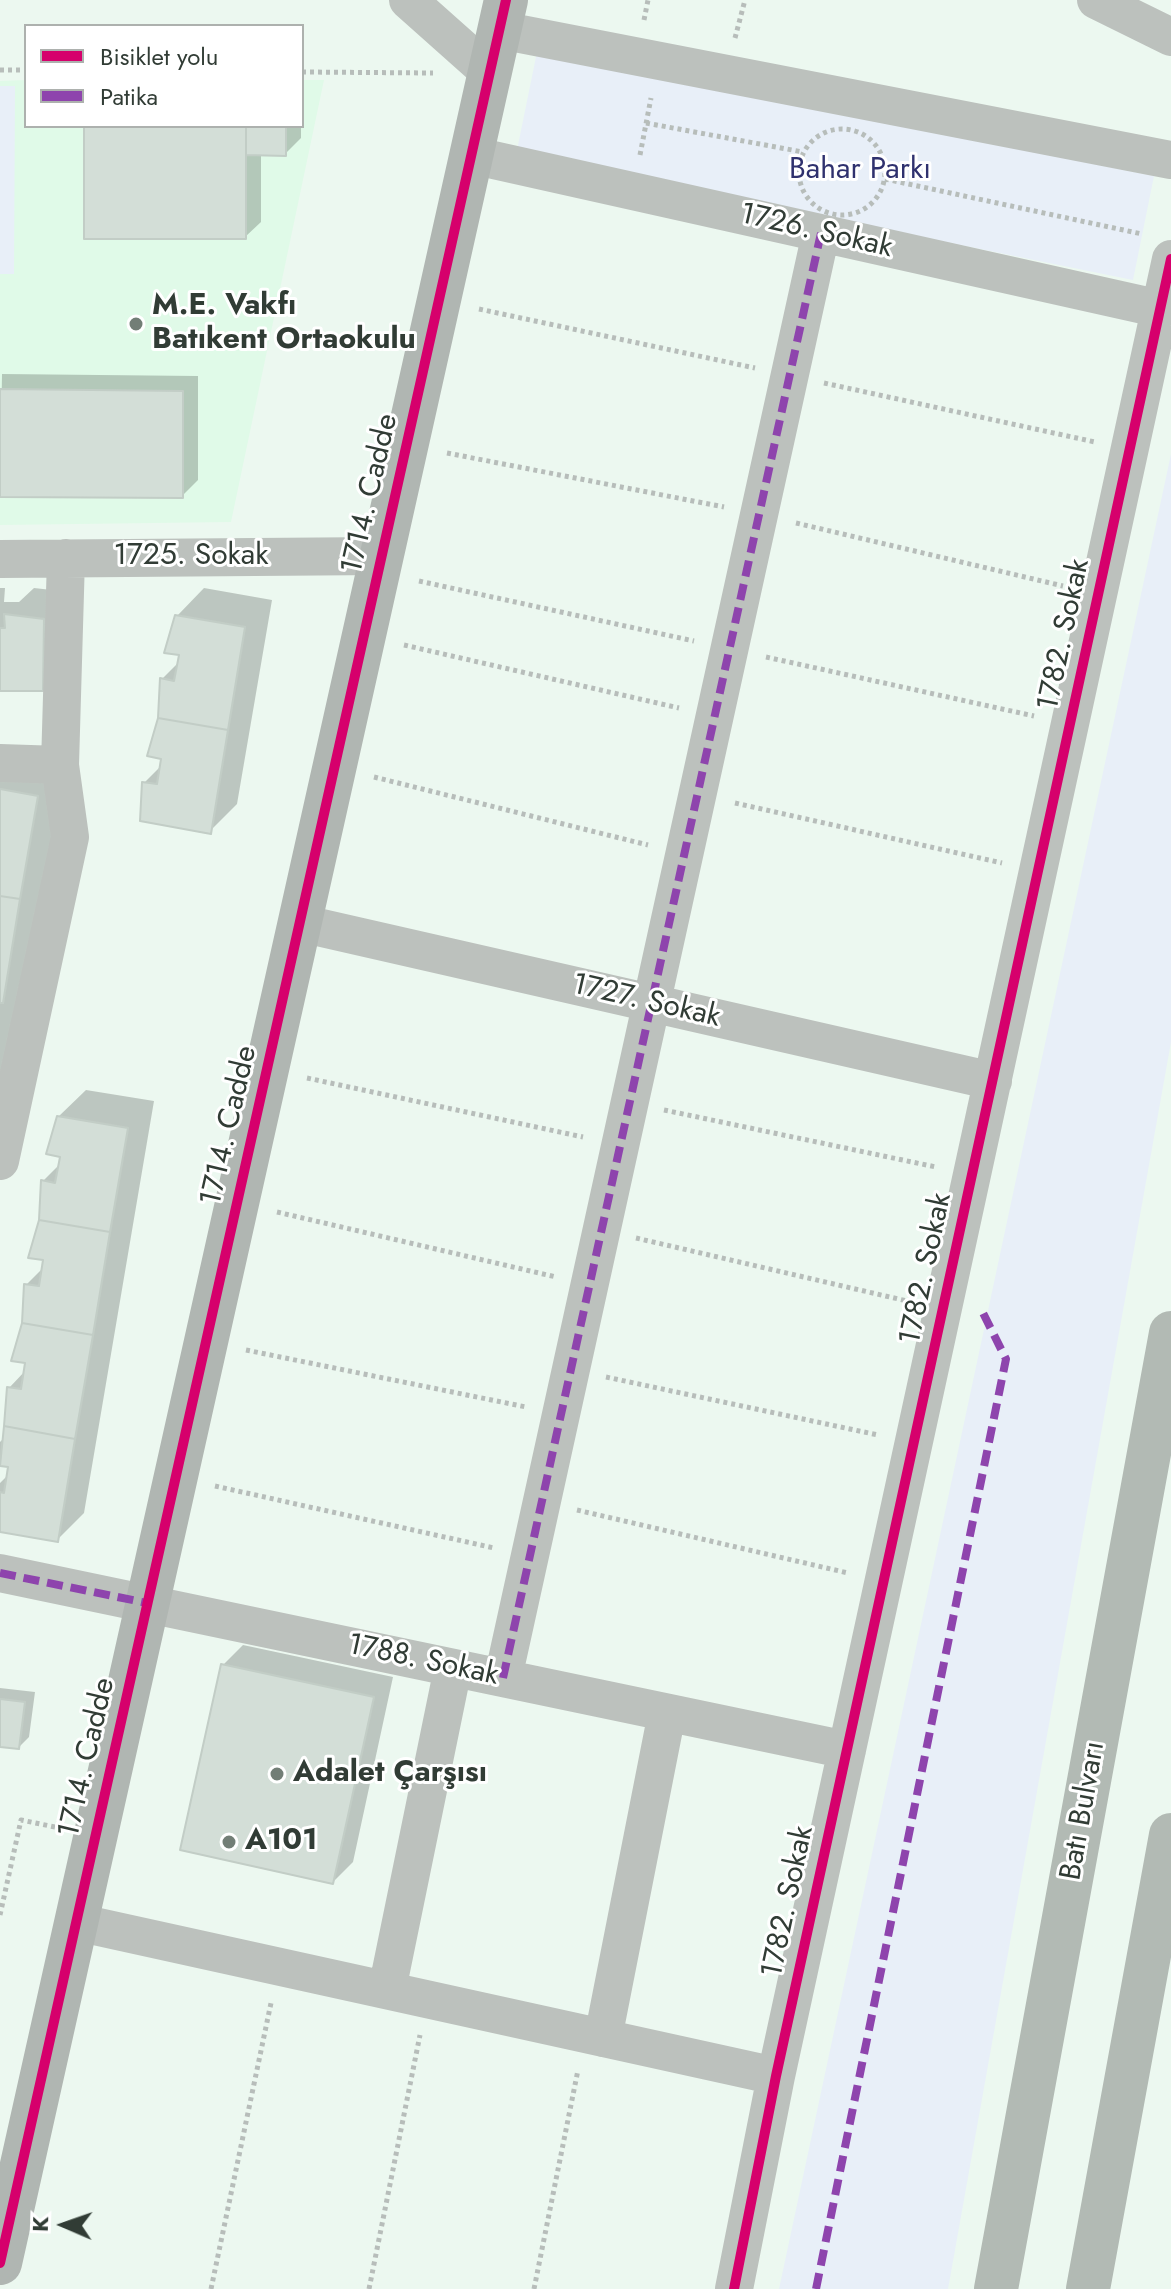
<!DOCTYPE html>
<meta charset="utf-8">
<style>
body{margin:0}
#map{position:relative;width:1171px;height:2289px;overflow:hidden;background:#ecf8f0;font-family:Jost,sans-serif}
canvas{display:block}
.legend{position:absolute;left:24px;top:24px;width:280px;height:104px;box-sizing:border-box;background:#fff;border:2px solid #adb1ae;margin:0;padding:10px 14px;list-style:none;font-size:24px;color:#313c35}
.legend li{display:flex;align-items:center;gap:16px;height:40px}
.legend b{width:40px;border:2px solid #adb1ae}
.north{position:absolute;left:24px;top:2185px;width:80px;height:80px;-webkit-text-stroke:6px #fff;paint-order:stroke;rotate:272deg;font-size:22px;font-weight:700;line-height:32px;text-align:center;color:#313c35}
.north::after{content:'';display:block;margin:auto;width:28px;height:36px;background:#313c35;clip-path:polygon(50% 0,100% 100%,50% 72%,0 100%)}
</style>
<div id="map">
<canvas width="1171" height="2289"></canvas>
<ul class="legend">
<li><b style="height:10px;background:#d6006c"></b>Bisiklet yolu</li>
<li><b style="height:10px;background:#8e44ad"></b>Patika</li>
</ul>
<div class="north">K</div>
</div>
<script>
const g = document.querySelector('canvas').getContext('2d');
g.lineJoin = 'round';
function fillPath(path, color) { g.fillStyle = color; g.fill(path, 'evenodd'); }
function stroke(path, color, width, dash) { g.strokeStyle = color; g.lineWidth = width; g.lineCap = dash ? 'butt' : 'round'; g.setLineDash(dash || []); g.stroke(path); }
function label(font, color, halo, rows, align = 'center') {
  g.font = font + ' Jost,sans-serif'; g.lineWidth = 6; g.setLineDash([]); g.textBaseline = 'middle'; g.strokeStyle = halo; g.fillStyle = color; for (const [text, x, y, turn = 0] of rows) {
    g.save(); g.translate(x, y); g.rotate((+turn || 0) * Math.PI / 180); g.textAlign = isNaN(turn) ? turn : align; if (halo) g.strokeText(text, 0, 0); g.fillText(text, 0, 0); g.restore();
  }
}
fillPath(new Path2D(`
 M26,80v46h276v-46h22l-93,442 -231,3v-444z`), '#e0fae8');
fillPath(new Path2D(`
 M537,52l617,124 -21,104 -617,-125z
 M0,86h15l-1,188h-14z
 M1171,454v588l-223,1247h-169z`), '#e8eff8');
fillPath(new Path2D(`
 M86,126h215v12l-16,16 -24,-1v69l-16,15z
 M2,374l196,2v104l-16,16 -182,-1z
 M0,588h5l-1,14h15l15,-14 36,4 -1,70 -27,27h-42z
 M204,588l68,12 -35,204 -27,27 -66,-48 18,-18v-86l18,-18 -3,-45z
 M0,758l64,11 -64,379z
 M86,1090l68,11 -70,412 -27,27 -57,-10v-47l9,-9 1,-9 -10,-1v-22l4,-4 5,-50 17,-18 2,-8 -15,-3 4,-20 5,-5 4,-49 18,-18 1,-8 -14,-3 3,-20 5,-5 4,-50 18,-18 1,-8 -14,-2 4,-21 6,-15z
 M243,1645l150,32 -40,185 -20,20 -110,-217z
 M0,1688l35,4 -6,45 -10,10 -19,-2z`), '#0003');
const building = new Path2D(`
 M84,126h162v113h-162z
 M246,126h40v30l-40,-1z
 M0,389l183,2v107l-183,-1z
 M4,614l40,5 -1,72h-43v-63h5z
 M175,615l70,12 -17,103 -70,-12 2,-40 14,3 5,-26 -15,-2z
 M158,718l70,12 -17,104 -71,-13 2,-39 15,2 4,-25 -14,-3z
 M0,789l38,7 -18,103 -20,-3z
 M0,896l20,3 -17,104h-3z
 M57,1116l71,12 -18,104 -71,-12 2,-40 14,3 5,-26 -14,-3z
 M39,1220l71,12 -17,103 -71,-12 2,-39 15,2 4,-26 -15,-2z
 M22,1323l71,12 -18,104 -71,-13 3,-39 14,2 4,-26 -14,-2z
 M4,1426l71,13 -17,103 -58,-10v-40l4,1 4,-26 -8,-1z
 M221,1664l153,33 -41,187 -153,-34z
 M0,1699l25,3 -6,47 -19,-2z`);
fillPath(building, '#d3ded7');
stroke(building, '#c2cdc6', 2);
stroke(new Path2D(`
 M644,20l4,-20
 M735,38l10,-38
 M0,70h26
 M302,72l131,1
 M646,123l157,29
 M799 172a43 43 0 1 1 86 0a43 43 0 1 1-86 0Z
 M640,155l11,-57
 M885,179l257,55
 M479,309l276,59
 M824,383l271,59
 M447,453l277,54
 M796,523l267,63
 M419,581l275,60
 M404,645l275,63
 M766,657l268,59
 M374,777l274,68
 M735,803l267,60
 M307,1078l276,59
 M664,1110l272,57
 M277,1212l279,65
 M636,1238l271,63
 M246,1350l280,57
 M606,1377l272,58
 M215,1486l279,62
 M577,1510l271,63
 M0,1915l21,-95 34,7
 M211,2289l60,-286
 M369,2289l51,-254
 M534,2289l44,-219`), '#b7bdba', 5, [4, 4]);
stroke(new Path2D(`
 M408,0l82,73
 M1096,0l75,37
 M500,30l671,130
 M471,155l690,154
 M0,559l382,-3
 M0,763l60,2
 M300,923l693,158
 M0,1161l70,-324 -10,-72 6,-207
 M0,1573l847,177
 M503,1678l318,-1445
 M76,1922l700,154
 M387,1990l66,-322
 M603,2038l64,-325
 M734,2289l42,-213 395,-1817`), '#bcc1bd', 38);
stroke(new Path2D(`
 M0,2263l506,-2263`), '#b0b6b2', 44);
stroke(new Path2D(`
 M996,2289l175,-956
 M1088,2289l83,-454`), '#b2bab4', 44);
stroke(new Path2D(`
 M0,1573l147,30
 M503,1678l318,-1445
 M816,2289l190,-930 -26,-52`), '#8e44ad', 8, [16, 8]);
stroke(new Path2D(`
 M0,2263l506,-2263
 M734,2289l42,-213 395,-1817`), '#d6006c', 10);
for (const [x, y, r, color] of [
 [136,324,8,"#727e76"],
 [277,1774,8,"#727e76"],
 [229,1842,8,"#727e76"]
]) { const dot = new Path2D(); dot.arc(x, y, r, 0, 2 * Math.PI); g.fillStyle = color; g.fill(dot); stroke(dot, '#fff', 3); }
label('30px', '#2f316e', '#fff', [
 ["Bahar Parkı",860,171]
]);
label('30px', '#313c35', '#fff', [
 ["1726. Sokak",816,232,13],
 ["1714. Cadde",371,494,-77],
 ["1725. Sokak",191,557],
 ["1782. Sokak",1065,635,-78],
 ["1727. Sokak",646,1002,13],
 ["1714. Cadde",230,1126,-77],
 ["1782. Sokak",927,1269,-78],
 ["1788. Sokak",423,1661,12],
 ["1714. Cadde",88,1758,-77],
 ["Batı Bulvarı",1084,1811,-80],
 ["1782. Sokak",789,1902,-78]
]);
label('bold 30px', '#313c35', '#fff', [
 ["M.E. Vakfı",152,307],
 ["Batıkent Ortaokulu",152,341],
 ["Adalet Çarşısı",293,1774],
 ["A101",245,1842]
], 'left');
</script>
